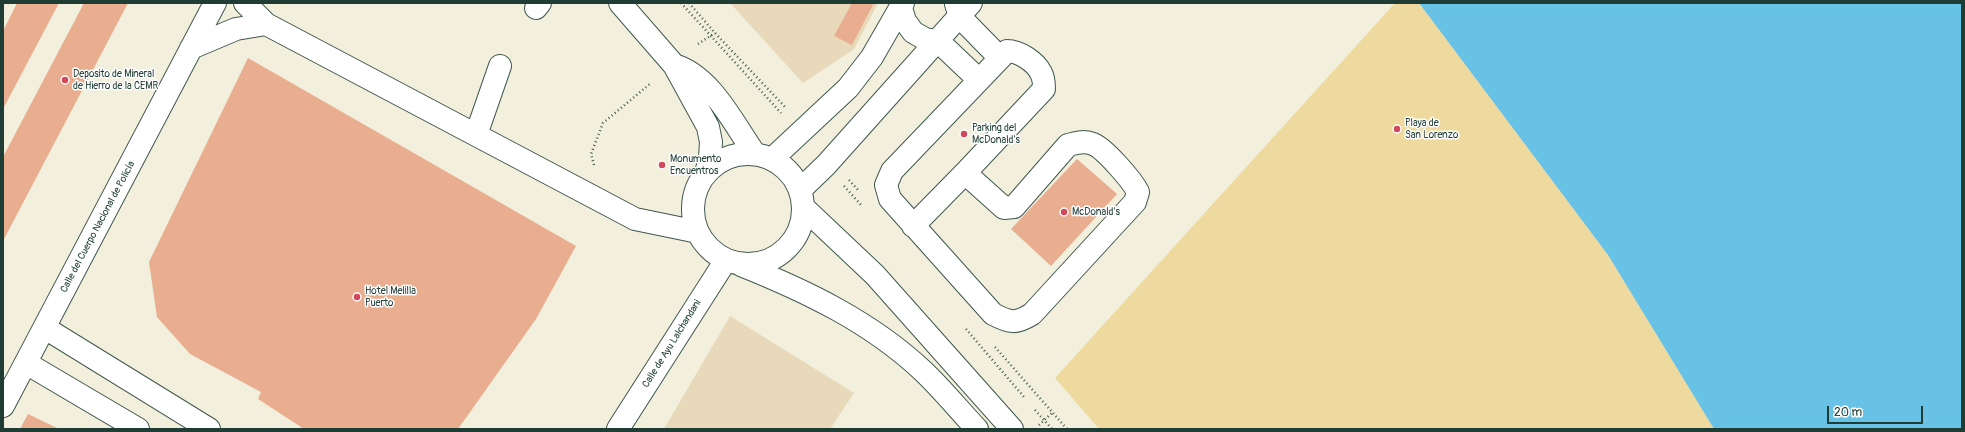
<!DOCTYPE html>
<meta charset="utf-8">
<style>
body{margin:0}
#map{position:relative;width:1965px;height:432px;overflow:hidden;background:#f2efdc;font-family:Pangolin,sans-serif}
canvas{display:block}
.frame{position:absolute;inset:0;border:4px solid #1f3d34;pointer-events:none}
.scale{position:absolute;left:1827px;top:406px;width:96px;height:18px;box-sizing:border-box;border:2px solid #1f3d34;border-top:0;padding-left:5px;font-size:12px;line-height:14px;white-space:nowrap;color:#1f3d34;-webkit-text-stroke:3px #fff;paint-order:stroke}
</style>
<div id="map">
<canvas width="1965" height="432"></canvas>
<div class="frame"></div>
<div class="scale">20 m</div>
</div>
<script>
const g = document.querySelector('canvas').getContext('2d');
g.lineJoin = 'round';
function fillPath(path, color) { g.fillStyle = color; g.fill(path, 'evenodd'); }
function stroke(path, color, width, dash) { g.strokeStyle = color; g.lineWidth = width; g.lineCap = dash ? 'butt' : 'round'; g.setLineDash(dash || []); g.stroke(path); }
function label(font, color, halo, rows, align = 'center') {
  g.font = font + ' Pangolin,sans-serif'; g.lineWidth = 3; g.setLineDash([]); g.textBaseline = 'middle'; g.strokeStyle = halo; g.fillStyle = color; for (const [text, x, y, turn = 0] of rows) {
    g.save(); g.translate(x, y); g.rotate((+turn || 0) * Math.PI / 180); g.textAlign = isNaN(turn) ? turn : align; if (halo) g.strokeText(text, 0, 0); g.fillText(text, 0, 0); g.restore();
  }
}
fillPath(new Path2D(`
 M730,3h148l-24,46 -51,34z
 M730,316l124,77 -24,36h-166z`), '#e8d9ba');
fillPath(new Path2D(`
 M1395,3h24l189,252 106,174h-615l-44,-51z`), '#eeda9e');
fillPath(new Path2D(`
 M1419,3h543v426h-248l-106,-174z`), '#68c2e6');
fillPath(new Path2D(`
 M17,3h42l-56,106v-78z
 M84,3h44l-125,238v-84z
 M852,3h22l-22,42 -18,-9z
 M248,58l328,188 -40,73 -78,110h-154l-46,-30 3,-7 -71,-38 -33,-37 -8,-55z
 M1077,159l40,35 -66,72 -40,-37z
 M28,414l31,15h-39z`), '#e9ad8f');
const minor = new Path2D(`
 M245,3l21,21 369,195 63,13
 M620,3l54,62 34,62 3,15 -1,16 -4,15
 M956,4l4,13 40,41
 M536,8l4,-5
 M901,8l4,13 8,11 12,7 13,2 41,39
 M191,48l45,-19 30,-5
 M1007,51c12,0 29,11 34,22 3,5 3,11 3,16l-79,84 39,35 10,-1 54,-62c8,-2 16,-5 25,-1 11,4 39,36 45,48l-3,10 -103,112c-16,10 -22,9 -39,0l-103,-115 -4,-14 6,-14z
 M674,65c37,11 59,58 81,89
 M476,135l24,-69
 M693 209a55 55 0 1 1 110 0a55 55 0 1 1-110 0Z
 M772,159l76,-71 24,-31 31,-54
 M800,190l26,-25 145,-162
 M803,207l72,68 137,154
 M913,226l52,-53
 M741,265c65,26 130,57 182,106 19,18 36,39 54,58
 M45,328l164,101
 M26,363l112,66
 M3,406l212,-403
 M618,429l108,-169`);
stroke(minor, '#3f584d', 24);
stroke(new Path2D(`
 M681,3l100,110
 M689,3l26,30 71,75
 M698,44l17,-11
 M594,165l-3,-11 12,-31 48,-40
 M849,180l9,10
 M844,186l18,20
 M966,329l58,68
 M995,347l72,82
 M1035,410l17,19
 M1039,425l13,-12`), '#3f584d', 2.5, [1, 3]);
stroke(minor, '#fff', 22);
for (const [x, y, r, color] of [
 [65,80,4,"#d1495b"],
 [1397,129,4,"#d1495b"],
 [964,134,4,"#d1495b"],
 [662,165,4,"#d1495b"],
 [1064,212,4,"#d1495b"],
 [357,297,4,"#d1495b"]
]) { const dot = new Path2D(); dot.arc(x, y, r, 0, 2 * Math.PI); g.fillStyle = color; g.fill(dot); stroke(dot, '#fff', 1.5); }
label('10px', '#1f3d34', '#fff', [
 ["Deposito de Mineral",73,74],
 ["de Hierro de la CEMR",73,86],
 ["Playa de",1405,123],
 ["San Lorenzo",1405,135],
 ["Parking del",972,128],
 ["McDonald's",972,140],
 ["Monumento",670,159],
 ["Encuentros",670,171],
 ["McDonald's",1072,212],
 ["Hotel Melilla",365,291],
 ["Puerto",365,303]
], 'left');
label('10px', '#1f3d34', '#fff', [
 ["Calle del Cuerpo Nacional de Policía",98,227,-62],
 ["Calle de Ayu Lalchandani",672,344,-58]
]);
</script>
